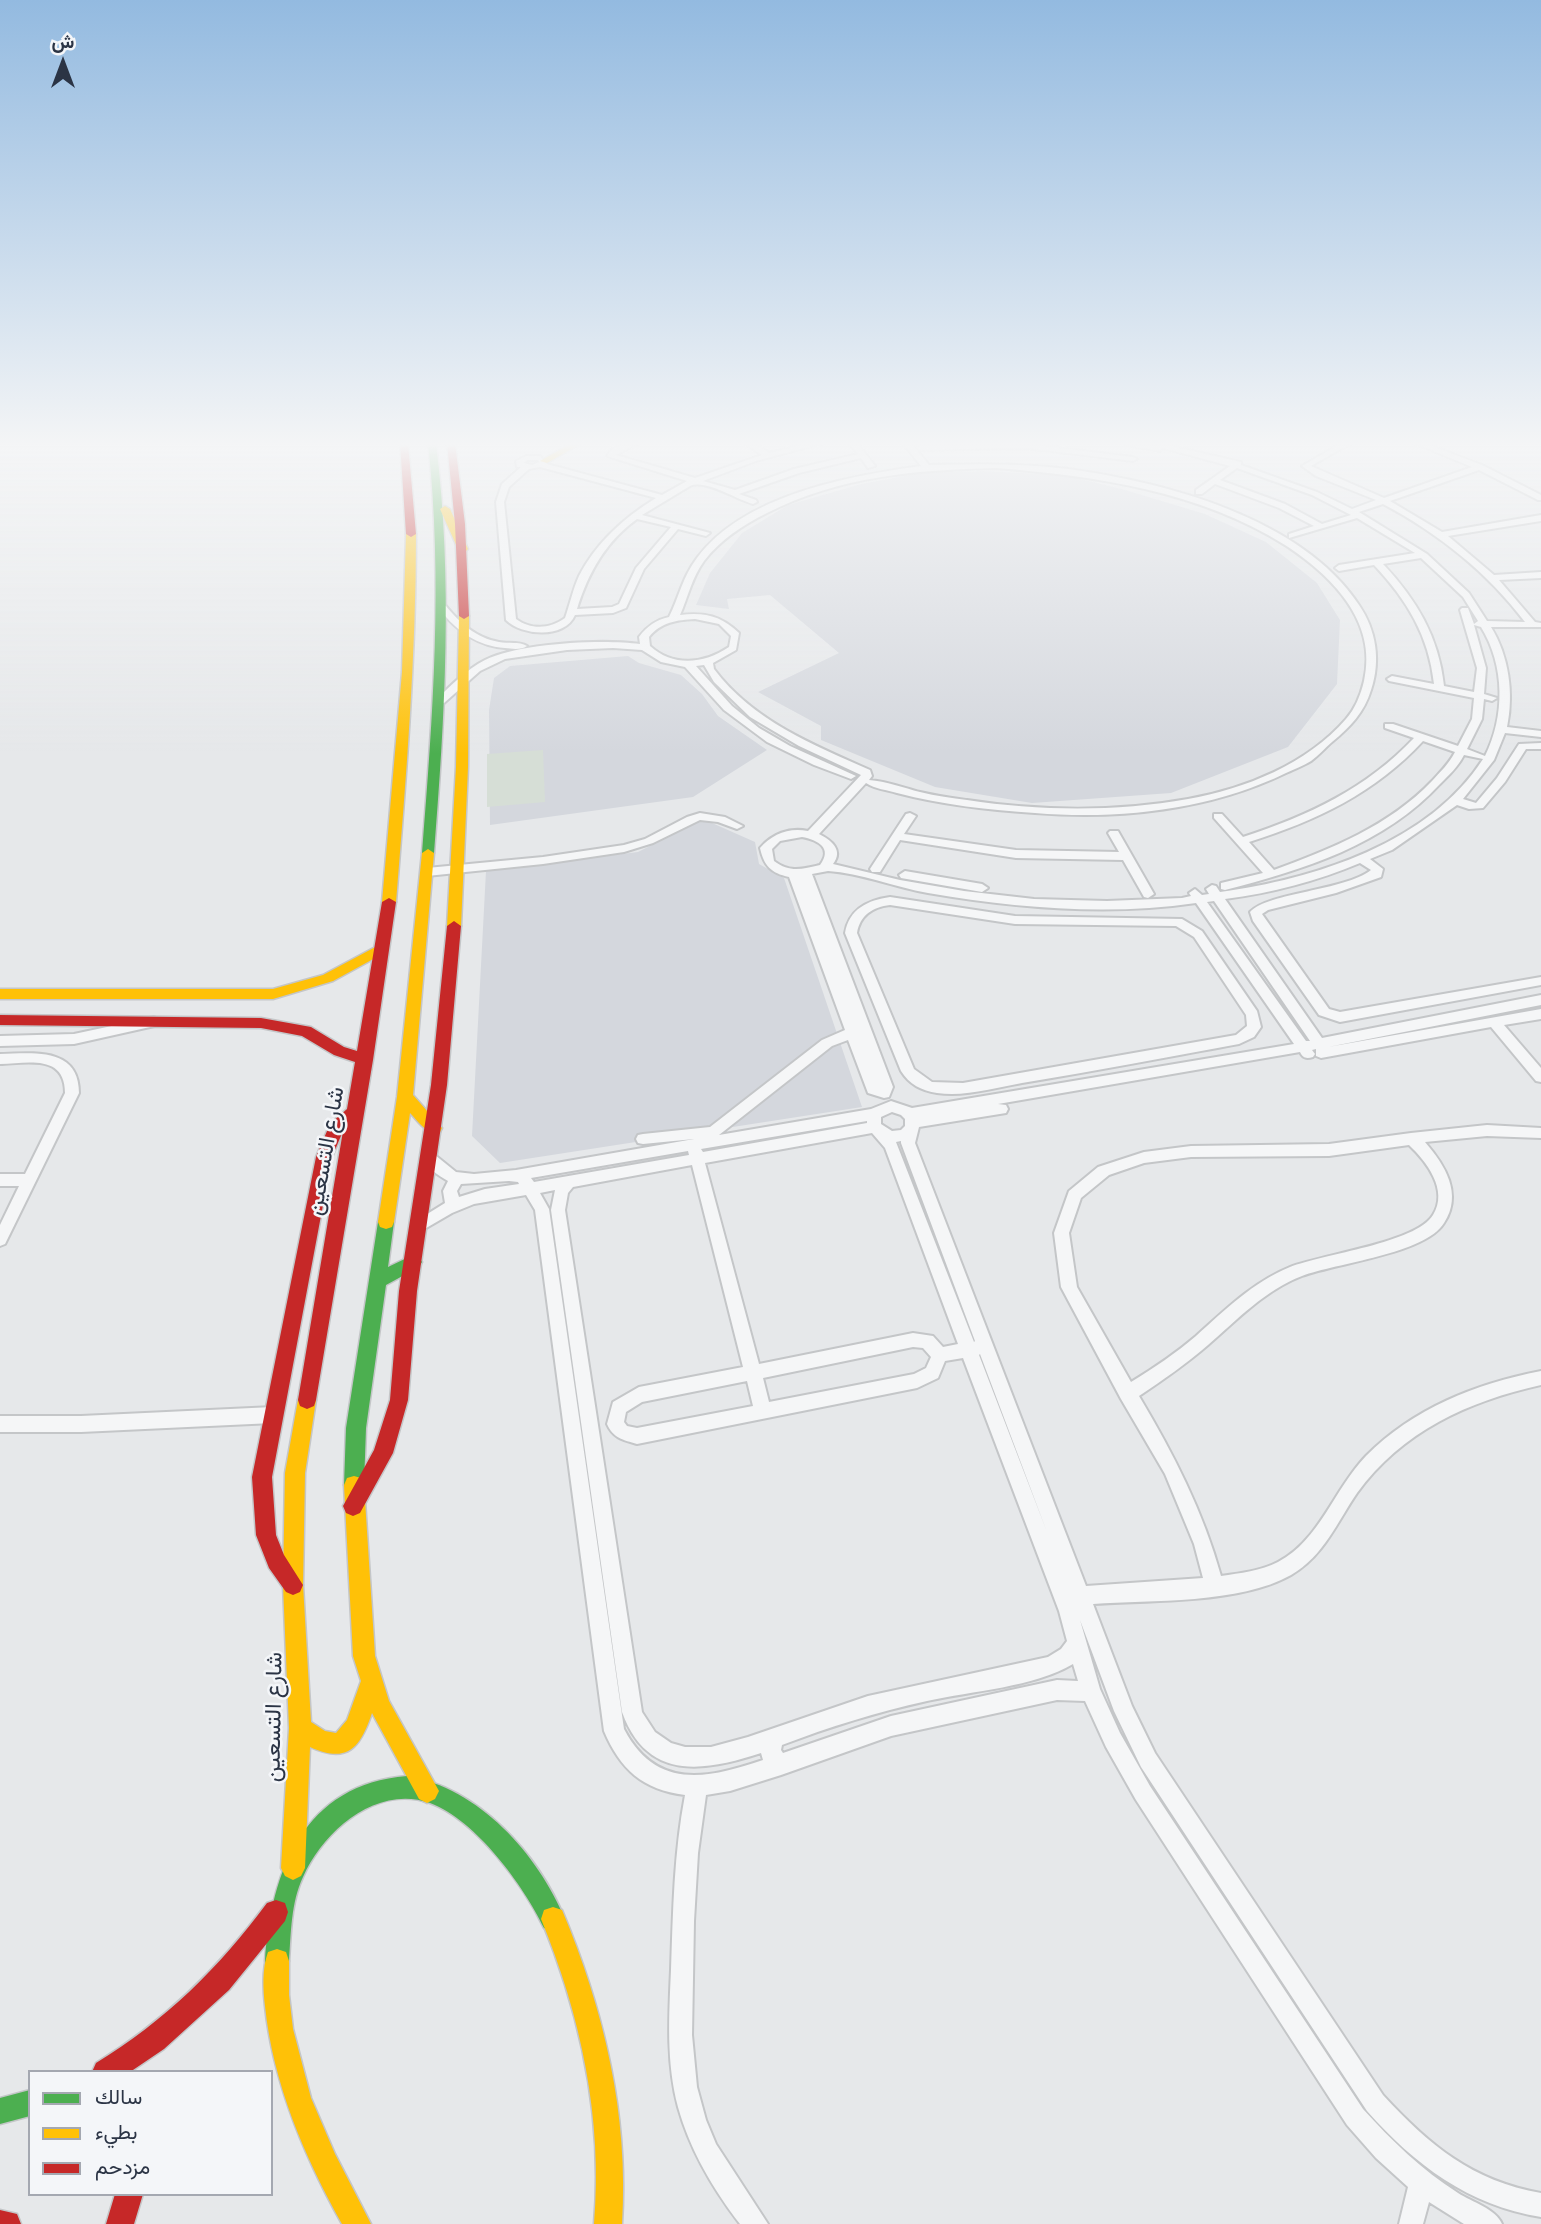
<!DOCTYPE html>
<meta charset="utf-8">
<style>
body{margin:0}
#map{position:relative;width:1541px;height:2224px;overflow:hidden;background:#e6e8ea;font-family:Karla,Vazirmatn,sans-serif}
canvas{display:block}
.legend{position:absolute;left:28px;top:2070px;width:245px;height:126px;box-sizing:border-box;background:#f4f6f9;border:2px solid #a4a8b1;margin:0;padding:9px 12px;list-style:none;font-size:21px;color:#2b3445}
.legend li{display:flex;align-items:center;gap:14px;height:35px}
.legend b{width:35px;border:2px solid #a4a8b1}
.north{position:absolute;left:28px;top:28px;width:70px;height:70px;-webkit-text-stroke:5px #f4f6f9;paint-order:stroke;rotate:0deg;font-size:19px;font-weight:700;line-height:28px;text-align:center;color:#2b3445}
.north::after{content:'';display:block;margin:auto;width:24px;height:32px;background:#2b3445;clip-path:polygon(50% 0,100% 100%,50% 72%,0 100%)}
</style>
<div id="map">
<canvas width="1541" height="2224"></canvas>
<ul class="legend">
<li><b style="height:9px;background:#4caf50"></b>سالك</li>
<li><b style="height:9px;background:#ffc107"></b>بطيء</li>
<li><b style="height:9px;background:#c62828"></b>مزدحم</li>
</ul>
<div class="north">ش</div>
</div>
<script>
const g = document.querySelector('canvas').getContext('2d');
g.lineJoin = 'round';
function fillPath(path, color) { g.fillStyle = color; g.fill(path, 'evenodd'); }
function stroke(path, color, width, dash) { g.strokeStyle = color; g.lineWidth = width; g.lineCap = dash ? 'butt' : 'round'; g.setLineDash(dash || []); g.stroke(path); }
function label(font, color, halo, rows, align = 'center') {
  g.font = font + ' Karla,Vazirmatn,sans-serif'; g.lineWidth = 5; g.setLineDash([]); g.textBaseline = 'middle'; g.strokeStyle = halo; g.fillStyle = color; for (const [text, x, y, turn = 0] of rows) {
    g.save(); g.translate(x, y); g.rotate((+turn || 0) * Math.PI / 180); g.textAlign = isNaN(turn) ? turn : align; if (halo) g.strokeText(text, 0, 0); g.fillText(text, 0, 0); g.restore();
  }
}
fillPath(new Path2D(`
 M984,471l80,4 58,14 83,25 61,28 51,41 23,37 -3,64 -49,63 -117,46 -139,10 -97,-16 -114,-47v-14l-63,-34 81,-39 -69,-58 -43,4 2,10 -33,-4 14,-32 32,-40 46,-28 73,-21 59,-11z
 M628,656l11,7 42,12 21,19 16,22 49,34 -74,47 -203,28 -1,-115 5,-32 16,-12z
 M703,819l52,23 4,22 25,14 78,229 -362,56 -28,-27 14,-265 152,-19z`), '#d4d7dd');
fillPath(new Path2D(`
 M543,750l2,52 -58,5v-53z`), '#d6ded6');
const street = new Path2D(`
 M628,443h10l-22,12 79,23 67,-23 -18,-12h9l16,10 42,-10h12l-67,18 -53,20 32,9 59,-21 64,-15 -9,-11h8l18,23 -7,2 -7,-10 -62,15 -60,21 17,6 1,2 -4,2c-16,-4 -47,-25 -63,-18l-48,29 68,18 -4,3 -28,-7 -34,40 -18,39 -13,5 -38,2c-10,24 -53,21 -69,5l-10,-118 6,-18 19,-17h-4l-1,-6 10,-5h14l7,8 115,31 25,-14 -80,-25 5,-7zM527,460h11l1,2 -7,3 -8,-2zM540,467l116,31c-31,19 -60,45 -77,78 -6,13 -9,28 -14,42 -15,11 -34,12 -49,1l-12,-117 5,-15 20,-18zM637,519l34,8 -35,41 -17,36 -7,3 -35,2c11,-36 29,-68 60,-90z
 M903,443h8l18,22c46,-1 93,-2 139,4 97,13 234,49 291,136 17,25 22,55 12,85 -7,23 -21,37 -39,52 -7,6 -14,14 -21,19 -8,5 -17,8 -25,12 -76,37 -167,47 -251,40 -46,-3 -92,-8 -138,-20 -10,-3 -22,-4 -31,-10l-47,51c12,6 25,16 14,30l67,16 64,11 70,8 73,2 75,-3 9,-2 -2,-3 6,-4 7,6 7,-1 -3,-5 6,-4 4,1 4,6c95,-13 209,-49 263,-133l-19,-4c-6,12 -15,20 -24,29 -56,61 -137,86 -215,106l-4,-1v-6l42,-10 -49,-55v-4h8l21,23c65,-21 124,-49 171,-99l-29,-10v-4h8l65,22 14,-27 2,-21 -85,-17 -2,-2 5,-3 42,8c-5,-48 -27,-84 -60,-119l-35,6 -4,-3 4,-3 76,-12 -58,-35 -68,20v-4l25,-8 -35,-18 -64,-24 -13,10h-6v-4l34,-24 -67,-18 -3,3 -33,-6 -1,-2h32l83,19v3l76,27 35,17 24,-9 -60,-24 -14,-10 40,-23h9l-40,23 73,32 88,-31 -58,-24h10l58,22 59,30v5h-3l-59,-30 -89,31 52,31 99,-17v6l-93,15 46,39 47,-3v6l-42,2 36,42 6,1v4h-50c18,29 23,67 16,100l34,4v6l-36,-4 -11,27 -31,39 13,4 21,-25 22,-34 22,-1v6h-15l-21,33 -22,26 -14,1 -12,-4 -65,45 -22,9 13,10 -2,8 -45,16 -68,17 -6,4 67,95 11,3 201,-35v8l-201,37 -21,-7 -66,-94 -3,-9c19,-20 94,-21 121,-42l-11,-7c-43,18 -88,30 -135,36l97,139 219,-43v10l-213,42 213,-38v10l-37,6 37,43v14l-5,-1 -45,-54 -170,31 -5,-2v-7l-4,1 3,4 -2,3c-7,2 -10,1 -13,-5l-302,52 8,1 2,4 -2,4 -87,14 -4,16 171,443 117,-8 -9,-34 -29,-70 -44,-75 -60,-112 -7,-54 15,-42 29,-24 46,-15 47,-6 138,-2 82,-11 76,-8 54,3v10l-54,-2 -62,6c20,23 38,52 19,81 -19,31 -108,40 -142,53 -37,14 -65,44 -94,69 -22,19 -45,35 -69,51 34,57 64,115 82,180 19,-3 40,-5 57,-14 42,-22 56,-73 88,-106 48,-48 109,-72 175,-85v14c-72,16 -139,46 -184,108 -20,29 -33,63 -66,82 -51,29 -140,25 -198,29l39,102 23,47 228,342c46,50 89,86 158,98v24c-73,-12 -126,-52 -174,-106l-226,-344 -27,-56 -34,-91 20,69 20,44 30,53 213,323c29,32 59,61 95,84 14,9 38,16 44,31h-38l-35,-22 -6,22h-24l9,-37 -32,-29 -29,-33 -211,-325 -30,-53 -21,-46 -28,-1 -166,36 -110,39 -51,16 -24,4 -8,58 -4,68 -2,114 5,52 9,33 10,24 52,80h-28c-27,-35 -50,-74 -62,-117 -12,-44 -9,-92 -7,-137 2,-59 3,-117 14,-175 -42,-5 -65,-26 -81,-64l-69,-521 -9,-15 -52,9 -22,9 -31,18 -5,-2 -3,-4 3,-4 29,-18 -2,-12 5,-10c-10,-6 -20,-12 -25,-22l2,-4h10l21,17 18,2 42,-4 178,-31 -51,5 -5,-1 -2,-4 2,-4 5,-1 67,-7 112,-87 23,-10 -56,-153c-18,-4 -25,-11 -29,-29 12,-14 29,-21 48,-17l53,-56 -62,-29 -49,-29 -36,-35 -10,-17 -8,1 36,40 27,22 31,18 66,30 -5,3 -37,-14 -47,-23 -43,-32 -39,-43 -24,-5 -19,-12 -29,-2 -46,2 -62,9 -25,12 -36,32 -9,-2c14,-14 32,-32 50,-41 34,-17 117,-21 155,-16l-1,-7c8,-11 17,-17 30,-20 10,-20 14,-41 28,-59 47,-63 151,-82 224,-92zM996,468c100,8 203,23 289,77 46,30 93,76 79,136 -3,13 -9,28 -18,38 -39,45 -101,70 -158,80 -72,13 -149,12 -221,1 -15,-2 -31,-4 -47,-8 -16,-4 -34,-11 -51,-12l3,-4 -2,-6c-57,-25 -118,-50 -156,-101l-1,-6 23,-13 3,-17c-18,-17 -34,-21 -59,-18 8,-18 12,-38 24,-54 17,-22 39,-36 63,-48 73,-37 149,-43 229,-45zM1237,468l75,27 39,20 -29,9 -37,-20 -65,-24zM1383,504c55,29 104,68 142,118l-38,-1 -18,-28 -42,-39 -68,-42zM1421,558l42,39 15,24 -4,3 -6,-16h-6l-2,2 17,58 -3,24 -30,-6c-5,-49 -28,-87 -61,-122zM695,619l24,5 12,12 -2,11c-25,17 -56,20 -79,-1l-1,-9c12,-15 28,-17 46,-18zM1474,625l7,2c24,39 24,89 4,129l-18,-7 15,-30 2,-20 8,2 5,-3 -13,-4 2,-26zM1423,741l32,11c-6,12 -15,20 -23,29 -43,45 -101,68 -158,89l-25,-28c67,-21 126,-49 174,-101zM802,837c16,3 31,11 18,28 -18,4 -30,8 -46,-4l-2,-12 8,-8zM828,871c33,2 66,16 100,22 87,15 180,23 268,10l98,141 -382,64 -21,-7 -20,8 -152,26 113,-89 16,-6 20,53 16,5 5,-1 4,-10 -81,-213zM1214,901l96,140h-4l-99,-139zM892,1112l9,3 4,4v7l-4,4 -9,1 -11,-7v-7zM867,1121v2l-164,29 -2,-3zM872,1133l13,15 73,196 -15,3 -10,-11 -20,-3 -154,31 -54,-201zM901,1141v2l74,198 -1,1 -78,-200zM1409,1145c17,16 40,45 24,70 -17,28 -110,39 -143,52 -37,15 -65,43 -94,69 -20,17 -42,32 -65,46l-54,-95 -8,-54 12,-35 28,-23 35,-12 47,-6 138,-1zM688,1151l1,4 -155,27 -3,-4zM692,1165l51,202 -104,20 -26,15 -6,22c6,14 16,16 30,20l280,-56 21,-10 7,-17 18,-3 96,253 8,30 -6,8 -13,8 -180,39 -120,41 -37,10h-26l-14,-4 -16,-11 -13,-20 -77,-502 3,-17 5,-6zM509,1181l9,1 1,2 -34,5 -26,8 -2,-6 4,-7zM555,1190l-4,20 71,502c25,69 81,60 139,41l2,7c-56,19 -107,30 -139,-31l-75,-520 -9,-16zM913,1347l10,1 8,9 -5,11 -12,6 -145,28 -6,-24zM980,1354l67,178 -68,-177zM747,1381l6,25 -116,22 -10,-2 -3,-4 2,-10 16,-10zM1073,1664l5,17 -21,-1 -166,36 -108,37 -2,-3 1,-5c47,-18 95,-33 145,-44 45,-10 108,-14 146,-37z
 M1026,444l107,13 4,2 -4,2 -107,-13 -106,2 -4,-2 4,-2z
 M440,606h6c14,17 30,32 53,36 9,2 20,-1 28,4 -6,4 -14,3 -22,2 -28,-2 -48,-17 -65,-38z
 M700,813l25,4 18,9 -6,3 -19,-7 -18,-2 -47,23 -29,9 -81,12 -116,12 -6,-4 6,-4 116,-11 81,-12 21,-6 42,-22z
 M910,813l6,3 -12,18 112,16 103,2 -11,-19 2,-2h8l36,63 -6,4 -4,-1 -21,-37 -107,-2 -116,-18 -20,32h-8l-2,-3 36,-55z
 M905,871l77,13 6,4 -6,4 -81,-14 -2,-3z
 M890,897l125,19 167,3 20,12 55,80 4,16 -7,10 -15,7c-72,13 -144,27 -217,39 -28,5 -57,14 -85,10 -15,-2 -28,-9 -36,-22l-56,-138c4,-24 23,-33 45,-36zM890,905l125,19 161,2 18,11 52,78 1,11 -11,9 -273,48 -31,-1 -18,-13 -57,-136c3,-18 16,-26 33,-28z
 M154,1017l5,2 2,3 -2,3 -85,19 -74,2v-10l74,-2z
 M0,1054c34,-1 79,-7 79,39l-74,151 -5,2v-21l19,-39h-19v-12h25l40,-81c0,-39 -37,-30 -65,-29z
 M273,1407l6,3 2,5 -2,5 -6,3 -192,9h-81v-16h81z`);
const fast = new Path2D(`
 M428,443h8c17,137 9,273 -2,410l-6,4 -6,-4c11,-137 21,-273 6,-410z
 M386,1215l6,2 2,5 -6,45 25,-12 6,2 3,5 -3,5 -33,18 -20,143 -2,57 -3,7 -7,2 -7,-2 -3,-7 2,-57 32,-206 2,-5z
 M407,1776c72,12 131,78 158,143l-3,9 -9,3 -9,-3c-20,-42 -68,-108 -114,-125 -53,-19 -107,28 -127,74 -12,25 -12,56 -14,84l-3,9 -9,3 -9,-3 -3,-9c6,-90 39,-177 142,-185z
 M30,2090v26l-30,8v-26z`);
const slow = new Path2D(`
 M572,443h10l-35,20 -7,-2z
 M445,506l5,3 18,40 -2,2 -8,-2 -18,-40z
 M411,531l5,3c0,123 -10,245 -20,368l-7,4 -7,-4 20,-230 4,-138z
 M464,613l5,3 -1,151 -7,159 -7,5 -7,-5 9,-159 3,-151z
 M428,849l6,4 -21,242 29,33 -2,4c-13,4 -21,-10 -30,-19l-16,109 -2,5 -6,2 -6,-2 -2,-5 19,-125 25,-244z
 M381,944l7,5 -2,3 -53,29 -60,18h-273v-10h273l50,-14z
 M307,1391l7,3 2,6 -11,73 -2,112 8,137 14,9 11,2 11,-13 14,-39 -8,-25 -9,-171 3,-7 7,-2 7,2 3,7 11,171 14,45 50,90 -4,8 -8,4 -8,-4 -47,-86c-12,35 -24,51 -62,34l-5,121 -4,8 -8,4 -8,-4 -4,-8 8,-140 -6,-143 2,-112 13,-73 2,-6z
 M553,1907l9,3c42,100 67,205 60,314h-28c9,-105 -13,-208 -53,-305l3,-9z
 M277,1949l9,3 3,9v34l4,34 18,69 24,56 36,70h-29c-38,-68 -69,-141 -77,-218 -2,-17 -3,-38 3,-54z`);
const jam = new Path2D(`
 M400,443h8l8,91 -5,3 -5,-3z
 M447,443h8l10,81 4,92 -5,3 -5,-3 -4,-92z
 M389,898l7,4 -23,158 -57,340 -2,6 -7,3 -7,-3 -2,-6 45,-269 -11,26 -60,320 4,58 8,20 19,30 -3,7 -7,3 -7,-3 -17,-24 -13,-33 -4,-58 64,-320 14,-33 17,-15 8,-47 -21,-7 -32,-19 -41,-8 -261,-3v-10l261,3 50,9 33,20 13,4 25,-149z
 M454,921l7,5 -14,159 -30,206 -9,109 -15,53 -33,60 -7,3 -7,-3 -3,-7 31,-56 16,-50 9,-109 32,-206 16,-159z
 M276,1900l9,3 3,9 -3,9 -56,69 -65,59 -34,23h-38l4,-9c69,-42 123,-95 171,-160z
 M115,2194h28l-9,30h-28z
 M0,2210l17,4 4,10h-21z`);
stroke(street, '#c4c6c8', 4);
stroke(fast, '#c4c6c8', 3);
stroke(slow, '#c4c6c8', 3);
stroke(jam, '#c4c6c8', 3);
fillPath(street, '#f5f6f7');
fillPath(fast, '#4caf50');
fillPath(slow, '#ffc107');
fillPath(jam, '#c62828');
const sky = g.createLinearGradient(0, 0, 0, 754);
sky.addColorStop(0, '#93bae0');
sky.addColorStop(0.59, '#f4f5f6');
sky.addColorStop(1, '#f4f5f600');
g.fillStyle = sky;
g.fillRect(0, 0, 1541, 754);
label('23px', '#2b3445', '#f4f6f9', [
 ["شارع التسعين",326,1151,-80],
 ["شارع التسعين",274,1717,-89]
]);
</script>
